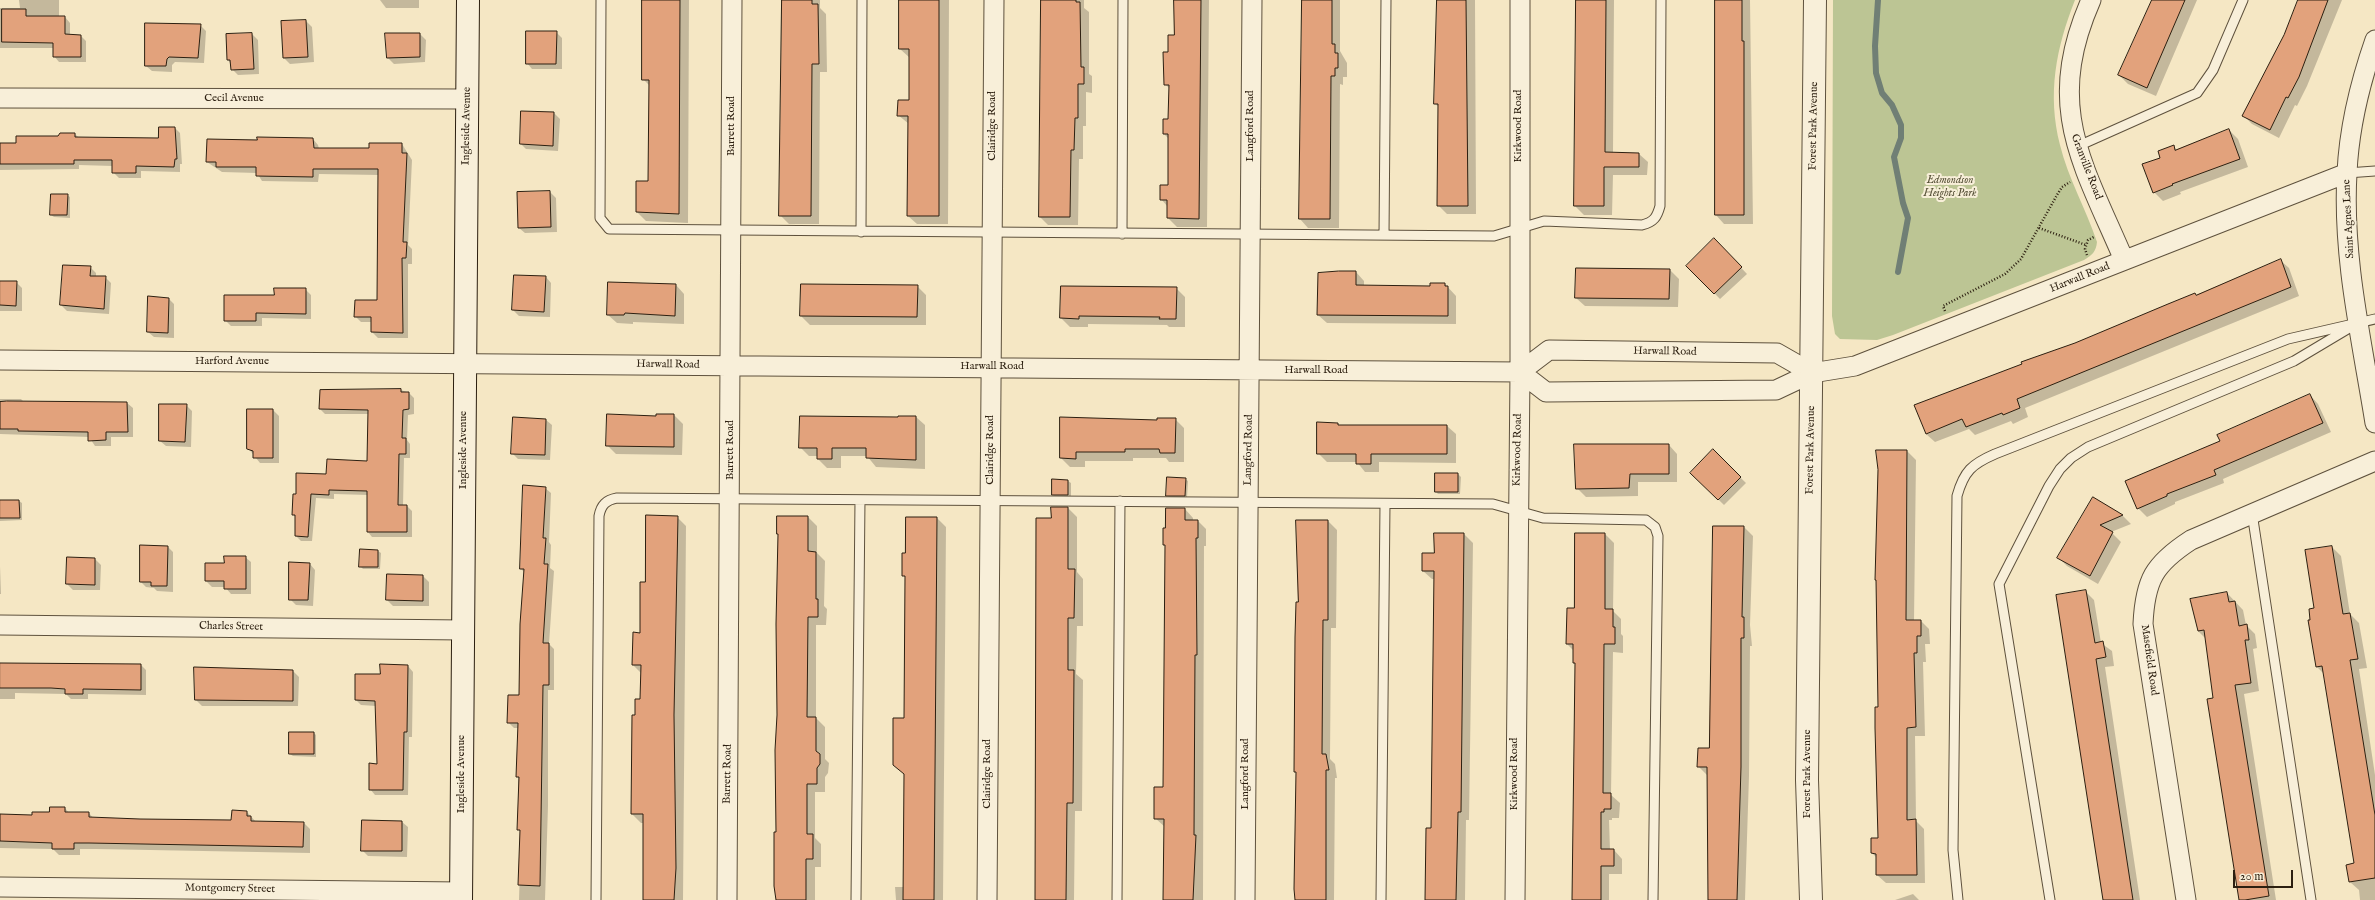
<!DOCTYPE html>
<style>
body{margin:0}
#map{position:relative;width:2375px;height:900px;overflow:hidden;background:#f5e7c4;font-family:"IM FELL English",serif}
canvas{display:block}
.scale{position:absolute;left:2233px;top:870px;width:60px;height:18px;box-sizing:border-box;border:2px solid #2c1f10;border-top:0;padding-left:5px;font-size:12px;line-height:14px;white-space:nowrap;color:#2c1f10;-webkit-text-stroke:3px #f8efd9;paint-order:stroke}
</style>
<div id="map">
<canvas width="2375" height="900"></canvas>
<div class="scale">20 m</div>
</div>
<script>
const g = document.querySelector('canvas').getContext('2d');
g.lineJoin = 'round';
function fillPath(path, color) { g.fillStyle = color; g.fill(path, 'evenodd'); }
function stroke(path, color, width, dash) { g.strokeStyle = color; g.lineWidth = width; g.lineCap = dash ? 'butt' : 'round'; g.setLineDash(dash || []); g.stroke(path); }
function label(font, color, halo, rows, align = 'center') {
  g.font = font + ' "IM FELL English",serif'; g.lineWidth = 4; g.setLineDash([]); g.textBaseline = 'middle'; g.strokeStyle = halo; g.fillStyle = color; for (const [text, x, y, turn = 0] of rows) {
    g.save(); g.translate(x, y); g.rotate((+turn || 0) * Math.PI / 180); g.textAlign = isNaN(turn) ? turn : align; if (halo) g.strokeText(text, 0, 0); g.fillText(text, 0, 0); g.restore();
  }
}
fillPath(new Path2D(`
 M1833,0h242c-19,48 -28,94 -15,145 8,33 26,64 37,97 -1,10 -5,13 -13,18l-191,75 -16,5 -37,-1 -5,-5 -3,-18z`), '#bcc594');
fillPath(new Path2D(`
 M19,0h40v17h6l5,6v12l11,1 5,5v21h-27l-5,-6v-8h-54v-40h20z
 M380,0h39v8h-33z
 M643,0h46l-1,223 -42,-2 -9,-9 12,-30 1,-96 -7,-7z
 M781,0h39v8l6,6 1,58h-7l-1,152h-30l-9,-9z
 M910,0h39l-1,224h-31l-9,-8 1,-92 -11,-9 12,-14v-43l-10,-9z
 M1042,0h42v8l5,4v62l3,2v17l-6,-1v34h-3v33h-4l-1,66h-30l-8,-8z
 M1175,0h34l-2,227h-30l-9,-9v-11l-7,-8 8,-13v-47l-5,-5 5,-14 1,-31 -5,-5 4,-31 6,-17z
 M1302,0h38v51l7,12v14h-4v8l-3,-1 -1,144h-31l-8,-9z
 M1437,0h38l1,214h-29l-9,-9 1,-98 -4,-3z
 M1577,0h37l-1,153 26,1 9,8 -1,13h-34l-1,40h-28l-9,-9z
 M1715,0h35l3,224h-29l-8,-9z
 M2152,0h45l-41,96 -28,-12 -9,-9z
 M2299,0h43l-35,86 -10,20 -2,-1 -16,33 -27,-14 -9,-9 42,-80z
 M306,21l6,6 2,35 -24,2 -6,-6 -2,-36z
 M200,25l6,6 -2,32 -29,-1 -3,3v7l-20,-1 -6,-5z
 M556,32l6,6v31h-30l-5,-6z
 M252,34l6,6 1,34 -21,1 -6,-6 -1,-5 -3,-4z
 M386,34h34l6,6 -1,22 -31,2 -6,-6z
 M554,113l6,6 -2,32 -32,-2 -5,-5z
 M175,128l5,5 2,31h-2v8l-39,-1v7h-22l-6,-6v-6l-34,-1v4l-79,1v-26l17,1 58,-11 4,4 80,1z
 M2229,130l9,9 10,28 -68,25 1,2 -18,7 -9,-9 8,-34 11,-12 4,4z
 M313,139l5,6 1,4h51l32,-5 10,16 -4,85 4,4v15h-4v74h-30l-6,-6v-10h-11l-6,-6 23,-15 1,-126 -60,-1 -1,8 -56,-1 -5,-8 -35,-1 -15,-10 1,-22z
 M550,192l6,6 1,34 -32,1 -6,-5z
 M67,195l3,2v21l-16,-1 -3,-2z
 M1714,239l33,35 -27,25 -32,-33z
 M2280,260l9,8 10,28 -274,112 3,9 -15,7 -2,-3 -36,14 -6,-6 -34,13 -9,-8 150,-90 120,-48z
 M90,267l6,6v4h9l6,6 -2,31 -42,-3 -6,-6z
 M1670,270l9,9 -1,28 -93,-1 -9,-8z
 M1356,272l8,9v5l67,1 14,-3 11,12v28l-129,-1 -9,-8z
 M546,277l5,6 -1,34 -31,-1 -6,-6z
 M0,282h16l6,6v23h-22z
 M676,285l8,9v30l-51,-2v2l-16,-1 -9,-8z
 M917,286l9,9v30h-116l-9,-9z
 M1176,288l9,9v30h-16l-2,-2 -79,-1v3h-18l-9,-9z
 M305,289l6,6v24l-49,-1v8h-31l-6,-6 50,-24z
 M169,299l5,5v34l-20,-1 -6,-5z
 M401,390l8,3 5,5v16l-6,1 -1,25 3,4v14h-6l-1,48h4l5,5v26h-40l-4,-5v-37l-34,-1v5l-18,-1 -4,43h-11l-5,-5v-18l-3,-4 4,-19 30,-20 41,-13 1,-48h-44l-5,-5z
 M2310,395l8,9 13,28 -108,47 1,4 -49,19v2l-28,13 -9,-9 83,-67z
 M0,399h21l3,3 103,1 6,5v29h-22v9h-16l-6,-9 -89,-3z
 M186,405l6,6 -1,36 -25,-1 -6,-5z
 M273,410l6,6v47h-19l-12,-15z
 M674,415l9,9 -1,31 -66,-1 -9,-9 49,-28z
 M916,417l9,8v44l-49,-2 -9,-11h-26v12h-14l-9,-9v-3h-9l-9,-9 99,-29z
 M1061,418l97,3 17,-2 9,9v34h-15l-3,-4h-33v3h-48v6h-15l-9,-9z
 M546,420l6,5 -2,35 -32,-1 -6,-6z
 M1338,424l2,2h107l9,8v29l-77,-1v10h-14l-8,-10h-30l-9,-9z
 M1669,445l8,9v28h-39v14l-52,1 -9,-9z
 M1713,451l33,32 -22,22 -33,-32z
 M1907,451l9,9 -2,161h7l8,8 1,15h-5l1,18h-3l2,74h-10l1,85 8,8 1,54h-39l-9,-8v-17l-5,-5 7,-14 -2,-257 -1,-2 3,-110z
 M1436,474h22l3,3 -1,17h-22l-2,-2z
 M1185,479l3,2 -1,17h-17l-3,-3z
 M1053,480l15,1 3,2v14h-16l-2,-2z
 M545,488l6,5 -2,49 2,3 -1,23 4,3 -5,73 5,5v41h-6v116l-3,94h-26l2,-68 -3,-3v-101h-4l-6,-6 12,-26 5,-123 -4,-4z
 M2093,498l29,17 9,9 -20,8 10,10 -23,42 -31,-18 -9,-9z
 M0,501h19l3,2v17l-22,1z
 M1068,508l9,9v55l6,7v47h-6l-1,48 7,6 -1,131h-7l-1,89h-39l17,-381z
 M1185,509l8,9v3h5l8,8v17h-2l-1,354h-39l1,-73 -10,-9 9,-30 2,-241 -2,-3 2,-15z
 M677,517l9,9 -3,374h-39v-77h-3l-9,-9 1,-98h3l5,-16 1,-26 -9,-9 7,-31 6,-51z
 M778,517h30l9,9v27l8,8 -1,45 3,3 -1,16h-10v93l9,9v32l4,4 -1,10 -3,4v15h-10v46l6,6v23h-6v33h-38l2,-364z
 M937,518l9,9 -3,373h-47l-1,-13h9l1,-112 -11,-11 11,-45 1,-141 -3,-3z
 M1328,521l9,9 -1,98h-5l-1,131 5,5 2,14h-2l-1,122h-38l3,-297z
 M1714,527h30l9,9 -3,89 2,21h-2l-1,130 -4,124h-36l-2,-125 -9,-9 12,-17z
 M1435,534h29l9,9 -4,277h-3l-1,80h-39l6,-71 3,-250h-3l-9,-8 12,-17z
 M1605,534l9,9 -1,68 8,8v15l2,2v17l-10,-1 -2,143 9,8 -1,15h-7v2h-3l1,30h4l8,9v15h-13v26h-36l3,-235 -2,-2v-12l-7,-7 8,-35z
 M168,547l5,5v40l-16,-1 -3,-3 -8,-1 -5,-5z
 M2332,547l9,9 9,58 9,9 8,45 -8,1 16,106v125h-15l-1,-10 -9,-8 6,-18 -31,-189 -8,-8 -8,-46h3l3,-12 -9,-58z
 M361,550l17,1 3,2 -1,16h-17l-3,-3z
 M245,557l6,5v32h-20l-6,-7h-13l-6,-6 19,-17z
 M95,559l6,6 -1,25h-27l-6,-6z
 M310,564l5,6 -2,36 -17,-1 -6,-6z
 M0,565v1l1,28h-1z
 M423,576l6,6v24h-36l-6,-6z
 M2085,591l9,9 7,43 11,8 2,15 -9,1 35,233h-36z
 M2227,593l16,17 3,15 9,9 2,14 -4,1 6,42 -15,3 32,206h-36l-34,-261 -8,-8z
 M0,664l141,1 5,5v25l-58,-1v5h-17l-5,-5 -51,-1v6h-15z
 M381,665l27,1 5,6 -1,65h-3l-1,58h-33l-5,-6 8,-24 -2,-59 -15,-1 -5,-5 25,-25z
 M195,668l98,3 6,6 -1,29h-96l-6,-6z
 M314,733l2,2v22l-23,-1 -3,-2z
 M65,808l4,5h20l4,5 139,3 15,-9 9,10 48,1 6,6v24l-214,-4h-16v6h-21l-6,-6 -53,-1v-33l33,1z
 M402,822l6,5 -1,30 -39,-1 -6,-6z
 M1913,894l6,6h-24z`), '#0003');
stroke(new Path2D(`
 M1878,0l-3,46 1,27 6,20 10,12 9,20v13l-7,19 9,46 5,15 -10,54`), '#707f75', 6);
const building = new Path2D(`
 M642,0h38l-1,214 -43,-2v-31h12l1,-101h-7z
 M782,0h30v4h6l1,60h-7l-1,152h-32z
 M899,0h40v216h-32l1,-100h-11l1,-16h11v-51h-10z
 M1041,0h35v2h4l1,65h3v17h-6v34h-3l-1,32h-3l-1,67h-31z
 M1174,0h27l-2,219 -32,-1v-18h-7v-15h8v-51h-5v-15h5l1,-34h-5l-1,-33h5v-17h6z
 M1302,0h30v44h3v9h3v15h-3v8h-4l-1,143h-31z
 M1437,0h29l2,206h-31l1,-102h-4z
 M1576,0h30l-1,152 34,1v14h-35v39h-30z
 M1715,0h27v41h2v174h-29z
 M2152,0h33l-38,88 -29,-13z
 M2298,0h30l-29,77 -11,21 -2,-1 -16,33 -28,-14 42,-81z
 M2,9h24v7h39v18l16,1v22h-28v-14l-51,-1z
 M306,20l2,37 -25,1 -2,-37z
 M145,23l56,1 -3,34 -29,-1 -2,2 -1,7h-21z
 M526,31h31l-1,33h-30z
 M252,33l2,36 -23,1 -1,-10h-3l-1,-26z
 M385,33h35v24l-33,1z
 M521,111l33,1 -1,34 -33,-2z
 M159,127h16l2,32h-2l-1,8 -38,-1v7h-24v-13h-38v4h-74v-21h16v-7h42l2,-3h15v4l83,1z
 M2229,129l11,30 -68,25 1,1 -20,8 -11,-29 18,-6 -2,-7 16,-6 1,5z
 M257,137l56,1 1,10h55v-5h33v10h5l-4,89h4l-1,16h-4l1,75 -32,-1v-15h-17l1,-17h22l1,-131h-65v8l-57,-1v-9h-40v-5h-10l1,-23 50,1z
 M550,191l1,36 -33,1 -1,-36z
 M51,194h17l-1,21h-17z
 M1714,238l28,29 -28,27 -28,-28z
 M2281,259l10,28 -274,112 3,9 -17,7 -1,-2 -36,14 -4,-8 -36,15 -12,-29 108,-41 -1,-2 54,-19 93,-39 27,-11 1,2z
 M63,265l28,1 -1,10h16l-2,33 -44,-4z
 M1576,268l94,1 -1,30 -94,-1z
 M1339,271h17v14l74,1v-3h15v3h3v30l-131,-1 1,-42z
 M514,275l32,1 -2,36 -32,-2z
 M0,281h17l-1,25 -16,-1z
 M608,282l68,2 -1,32 -50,-3 -1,2h-17z
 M801,284l117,1 -1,32 -117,-1z
 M1061,286l116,1 -1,32h-17l1,-2 -81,-1v3l-19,-1z
 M274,288h32v26l-50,-1v8h-32v-26h50z
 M148,296l21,2 -1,35 -21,-1z
 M401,389v3h8v17l-6,1 -1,28h4v16h-7l-1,51h9v27h-40v-41l-38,-1v5l-18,-1 -3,43 -13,-1v-21h-3l1,-21h3v-21l30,1 1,-15 40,2 1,-51 -49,-1 1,-19z
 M2310,394l13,29 -109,47 2,5 -49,19v2l-30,13 -12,-28 95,-40 -3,-6z
 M7,401l120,1 1,30h-22v8l-18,1v-9l-70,-1v-2h-18v-27z
 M159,404h28l-2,38 -26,-1z
 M247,409h26v49h-20v-7l-6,-2z
 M607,414l49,2v-2h18v33l-68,-1z
 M800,416l98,1v-1h18v44l-50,-2v-10h-34v11h-15v-11h-18z
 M513,417l33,2 -1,36 -34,-1z
 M1060,417l97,3v-2h19l-1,35h-15l-1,-4h-34v3h-49v7l-16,-1z
 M1317,422l21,1v2h109v29h-76v10h-15v-10h-39z
 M1574,444h95v30h-39l-1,14 -53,1z
 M1713,449l28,28 -23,23 -28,-27z
 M1876,450h31l-1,170h15v16h-4v17h-3l2,74 -9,1v92l9,-1 1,56h-41v-21l-5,-1v-15h7l-3,-110v-21h3l-2,-127h-1l3,-110z
 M1435,473h23v19h-23z
 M1167,477l19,1 -1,18h-19z
 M1052,479l16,1v15h-16z
 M523,485l23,2 -3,51h3l-2,26h4l-5,79h6v42h-6l-3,201 -22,-1 2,-55h-3l2,-53h-3l2,-54h-11l1,-28h11l1,-71 4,-55h-4z
 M2093,497l30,18 -23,10 13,7 -23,44 -33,-18z
 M0,500h19l1,18h-20z
 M1051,507h17v62h7l-1,49h-6v52h6l-1,133h-6l-1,97h-31l1,-382h15z
 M1166,508h19v12h13v18h-2l1,117h-2l-1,180h2l-3,65h-30l1,-81h-10v-32h9l2,-242h-2v-17h2z
 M646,515l32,1 -4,199 2,153 -2,32h-31v-86h-12l1,-99h3v-16h5l1,-34h-9l1,-33 7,1v-51h5z
 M777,516h31v35l8,1v47h2v18h-10l-1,100h9v34l4,3v10l-3,4v16h-10v50h6v25h-7v41h-30l-2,-14v-54h2l-1,-82 2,-35 -1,-91 2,-90h-1z
 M906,517h31l-3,383h-31l1,-126 -11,-9v-47h11l1,-142h-3v-23h3z
 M1296,520h32v100h-5l-1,134h4l3,16h-3v130h-31l-1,-11 2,-117h-2l1,-135 1,-35h2z
 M1713,526h31l-2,91h2v21h-3v129l-4,133h-29l-1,-133h-10l1,-19h11z
 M1434,533h30l-3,279h-3l-2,88h-31l1,-72h5l3,-257h-12v-18h12z
 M1575,533h30v76h8v18h2v17h-11l-1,149h8v16h-7v3h-3v37h13v17h-13v34h-29l3,-237h-2v-19h-7l1,-36h7z
 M140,545l28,1 -1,40h-16v-4h-11z
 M2332,546l11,68 7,-1 8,46 -8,1 25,155v63l-26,4 -3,-17 8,-2 -32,-197 -6,1 -8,-47h2l-1,-11 5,-1 -9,-58z
 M360,549l18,1v17h-19z
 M224,556h22v33h-22v-8h-19v-18h19z
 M67,557l28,1v27l-29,-1z
 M289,562l21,1 -2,37h-19z
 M387,574l36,1v26l-37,-1z
 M2086,590l9,53 8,-2 3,16 -10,2 37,241h-30l-47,-305z
 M2227,592l2,10 6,-1 4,25 8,-2 2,16h-4l6,43 -16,2 34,211 -24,4h-6l-32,-201 6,-1 -9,-68 -6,1 -8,-32z
 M0,663l141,1v26l-58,-1v5h-18v-5l-14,-1h-51z
 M380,664l28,1 -1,67h-3l-1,58h-34v-27l8,1 -2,-63 -20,-1v-26h25z
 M194,667l99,3v31l-98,-1z
 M289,732h25v22h-25z
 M50,807h15v5h24v5l51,2 91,1 1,-10 15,1v5h4v5l53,1 -1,25 -214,-4h-15v6h-22v-6l-52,-2v-27l32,1v-3h17z
 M362,820l40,1v30h-41z`);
fillPath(building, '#e2a27c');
stroke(building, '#2c1f10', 1);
const service = new Path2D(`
 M601,0l-1,218 9,11 885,7 50,-15 98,4c12,-3 15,-8 18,-19l1,-206
 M2076,147l121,-54 16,-23 30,-70
 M2347,173l28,-2
 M861,232l1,-232
 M1122,234l1,-234
 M1384,235l2,-235
 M2252,513l59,387
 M596,900l3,-384c2,-11 7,-16 18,-18l876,6 50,14 103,2 9,7 3,9 -5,364
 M856,900l4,-400
 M1117,900l3,-399
 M1381,900l4,-396
 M1958,900l-5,-50 4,-354c7,-25 15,-32 38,-42l293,-115 87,-20
 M2050,900l-51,-316 50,-98 11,-17 11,-11 17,-11 206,-86 57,-34`);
const minor = new Path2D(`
 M2091,0c-47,107 -9,162 33,260
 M2375,40c-15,43 -26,88 -28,133 -5,84 15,168 28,250
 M0,98l467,1
 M0,360l1520,12 29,-22 228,3 35,20
 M1520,372l26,20 230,-2 36,-17 43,-7 492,-193
 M0,625l463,5
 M0,887l461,5
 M727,900l5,-900
 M987,900l7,-900
 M1245,900l7,-900
 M1515,900l5,-528v-372
 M2186,900l-43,-276c2,-44 11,-60 48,-84l184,-79`);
const tertiary = new Path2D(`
 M1811,900l-4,-120 8,-780`);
const secondary = new Path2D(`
 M461,900l7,-900`);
stroke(service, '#5e513d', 11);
stroke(minor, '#5e513d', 21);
stroke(tertiary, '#5e513d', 24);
stroke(secondary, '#2c1f10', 24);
stroke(new Path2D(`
 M2039,228l47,17
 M2087,255l-2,-6 3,-9 6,-3
 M1945,311l-2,-5 62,-32 16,-15 36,-64 5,-8 8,-5`), '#2c1f10', 2.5, [1, 2]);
stroke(service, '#f8efd9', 9);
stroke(minor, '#f8efd9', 19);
stroke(tertiary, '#f8efd9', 22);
stroke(secondary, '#f8efd9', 22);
label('11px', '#2c1f10', '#f8efd9', [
 ["Cecil Avenue",234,99],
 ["Ingleside Avenue",467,126,-89],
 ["Barrett Road",732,126,-90],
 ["Clairidge Road",993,126,-90],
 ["Langford Road",1251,126,-90],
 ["Kirkwood Road",1519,126,-90],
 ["Forest Park Avenue",1814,126,-89],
 ["Granville Road",2086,167,69],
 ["Saint Agnes Lane",2349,219,-93],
 ["Harwall Road",2080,278,-22],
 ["Harwall Road",1665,352,1],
 ["Harford Avenue",232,362],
 ["Harwall Road",668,365,1],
 ["Harwall Road",992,367],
 ["Harwall Road",1316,371],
 ["Ingleside Avenue",464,450,-90],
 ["Barrett Road",731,450,-90],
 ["Clairidge Road",991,450,-90],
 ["Langford Road",1249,450,-89],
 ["Kirkwood Road",1518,450,-89],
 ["Forest Park Avenue",1811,450,-89],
 ["Charles Street",231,627,1],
 ["Masefield Road",2149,660,82],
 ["Ingleside Avenue",462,774,-90],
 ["Barrett Road",728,774,-89],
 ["Clairidge Road",988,774,-90],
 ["Langford Road",1246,774,-90],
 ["Kirkwood Road",1515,774,-90],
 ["Forest Park Avenue",1808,774,-90],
 ["Montgomery Street",230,889,1]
]);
label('italic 11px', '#575138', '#f8efd9', [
 ["Edmondson",1950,181],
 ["Heights Park",1950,194]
]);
</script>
